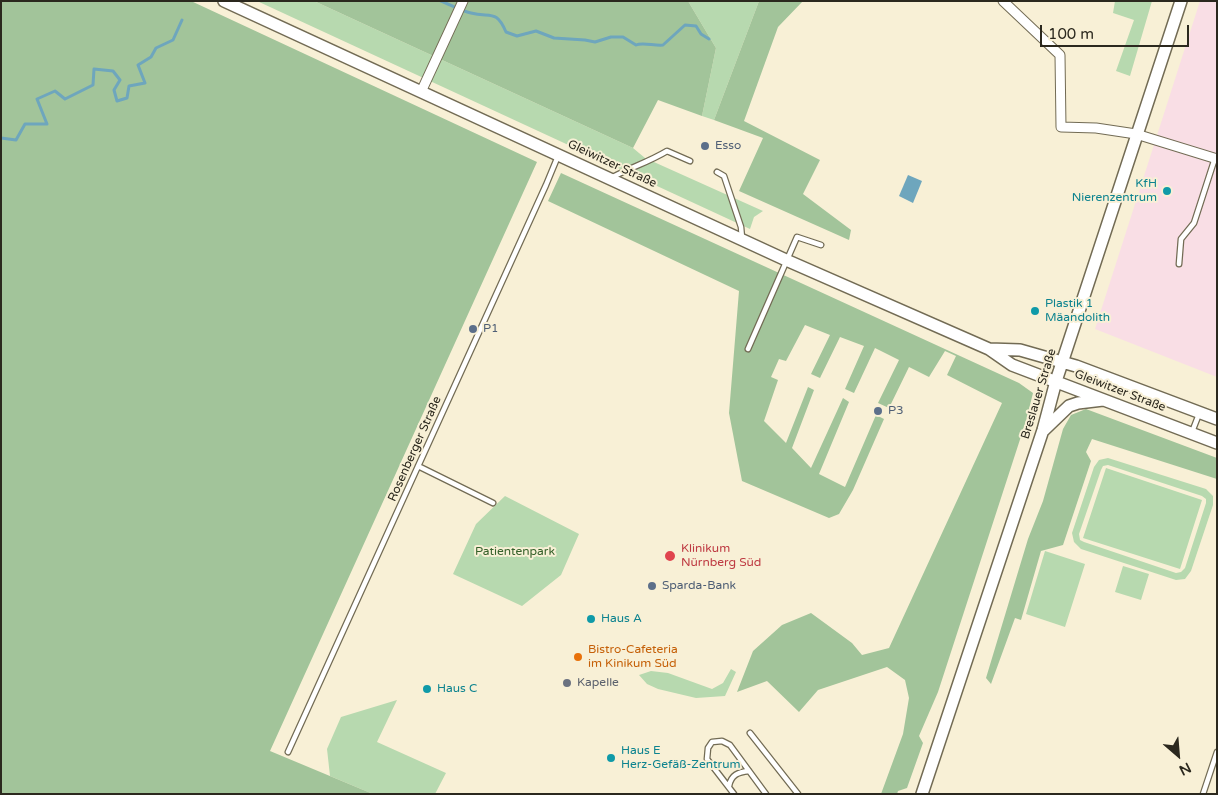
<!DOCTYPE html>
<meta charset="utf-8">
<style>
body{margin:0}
#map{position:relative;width:1218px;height:795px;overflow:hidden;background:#f8f0d6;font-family:"Varela Round",sans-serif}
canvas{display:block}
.frame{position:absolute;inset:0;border:2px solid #2b281e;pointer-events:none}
.north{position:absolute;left:1153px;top:730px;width:50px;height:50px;-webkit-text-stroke:4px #f8f0d6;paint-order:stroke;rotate:153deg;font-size:14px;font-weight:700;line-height:20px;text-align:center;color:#2b281e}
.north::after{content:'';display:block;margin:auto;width:18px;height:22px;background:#2b281e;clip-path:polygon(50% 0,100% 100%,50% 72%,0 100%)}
.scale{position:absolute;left:1040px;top:25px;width:149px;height:22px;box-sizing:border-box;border:2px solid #2b281e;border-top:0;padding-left:6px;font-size:15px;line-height:18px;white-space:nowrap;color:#2b281e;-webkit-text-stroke:4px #f8f0d6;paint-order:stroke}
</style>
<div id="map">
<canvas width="1218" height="795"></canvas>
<div class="frame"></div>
<div class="north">N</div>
<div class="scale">100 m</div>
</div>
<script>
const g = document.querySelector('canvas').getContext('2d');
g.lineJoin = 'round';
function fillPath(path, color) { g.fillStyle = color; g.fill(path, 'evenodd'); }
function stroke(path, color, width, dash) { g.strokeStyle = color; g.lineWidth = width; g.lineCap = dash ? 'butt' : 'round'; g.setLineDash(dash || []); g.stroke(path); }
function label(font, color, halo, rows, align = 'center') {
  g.font = font + ' "Varela Round",sans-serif'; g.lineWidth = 4; g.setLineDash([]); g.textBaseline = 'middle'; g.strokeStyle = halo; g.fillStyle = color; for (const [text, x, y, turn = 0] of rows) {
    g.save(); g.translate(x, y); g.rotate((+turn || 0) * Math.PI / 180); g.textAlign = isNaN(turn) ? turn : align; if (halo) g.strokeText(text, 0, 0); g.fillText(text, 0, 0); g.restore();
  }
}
fillPath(new Path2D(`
 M1200,1h17v376l-122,-48z`), '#f9dee5');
fillPath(new Path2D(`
 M257,1h57l319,147 12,10 118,53 -9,6 -4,12z
 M688,1h71l-45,119 -12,-4 14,-68z
 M1115,1h37l-22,75 -14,-5 18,-51 -21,-7z
 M1108,458l98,31 7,7v9l-22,66 -6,8 -9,1 -95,-31 -7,-7 -2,-9 22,-66 5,-7zM1108,465l94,31 4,3v4l-21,65 -4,4 -5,1 -92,-31 -4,-2 -1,-6 22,-64 2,-4z
 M1106,468l96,32 -22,69 -97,-31z
 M505,496l74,38 -18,41 -39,31 -69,-32 23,-50z
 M1045,551l40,13 -20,63 -39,-13z
 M1123,566l26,8 -8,26 -26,-8z
 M731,669l5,3 -11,24 -29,2 -38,-9 -11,-5 -8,-9 12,-4 17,2 44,16 11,-6z
 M397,700l-20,42 69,31 -11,21h-62l-43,-18 -3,-27 14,-32z`), '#b7d9af');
fillPath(new Path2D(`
 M1,1h190l346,161 -267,589 103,43h-372z
 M314,1h374l28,47 -14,68 -44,-16 -25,48z
 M759,1h44l-25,26 -34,94 76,39 -17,34 48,36 -2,10 -110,-49 24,-53 -49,-18z
 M561,173l458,210 14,10 -7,28 -88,271 -19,44 4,7 -16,45 -9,3 -1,3h-16l22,-60 6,-36 -4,-18 -18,-13 -69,23 -19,22 -32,-31 -30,11 16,-41 29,-26 29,-12 41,30 10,12 27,-7 113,-245 -55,-28 9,-19 -11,-5 -16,26 -20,-10 -20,41 -11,-5 21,-43 -24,-12 -21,45 -9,-4 19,-43 -24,-9 -20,41 -9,-4 19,-39 -25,-10 -19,36 -7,-2 -8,18 7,3 -14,41 22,22 22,-56 6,3 -22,58 19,20 32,-70 6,4 -30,72 26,13 31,-72 8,4 -31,71 -14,24 -10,4 -87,-37 -13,-68 10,-122 -191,-90z
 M1086,409l131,49v21l-125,-40 -6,13 5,9 -28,84 -22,6 -20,69 -6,-2 -24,66 -5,-6 42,-139 15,-38 20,-72 8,-14z`), '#a2c49a');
fillPath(new Path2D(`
 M908,175l14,6 -9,22 -14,-7z`), '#6ea6bd');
stroke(new Path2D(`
 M441,1c10,4 20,10 30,12 20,5 25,-4 35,19l11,4 19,-5 18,7 31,2 10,2 16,-5h12l13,8c6,-3 19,1 27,0l22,-20 11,1 5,8 8,5
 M1,138l15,2 9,-16h22l-10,-25 18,-8 10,8 28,-14 1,-16 19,2 7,9 -6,10 3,11 10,-3 2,-12 16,-3 -7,-18 13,-8 5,-9 17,-8 9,-20`), '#6ea6bd', 3);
const lane = new Path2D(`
 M717,172l7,4 17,51 1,11
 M611,178c18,-10 38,-16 56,-27l23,10
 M1179,264l2,-25 13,-16 21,-65
 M748,349l49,-112 24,8
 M1192,432l7,-18
 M418,466l75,37
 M750,733l48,61
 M288,752l258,-567 12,-29
 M729,786c2,-11 9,-14 20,-15
 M734,794l-27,-35 1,-11 4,-6 10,-1 8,4 36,49
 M1203,794l14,-42`);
const street = new Path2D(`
 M1003,1l57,54 1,72 35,1 40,6 81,25
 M421,92l42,-91`);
const secondary = new Path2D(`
 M224,1l562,259 203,89 23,16 205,78
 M989,349l31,1 56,16 141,53
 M1044,430l25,-24 9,-3 25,-3
 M922,794l121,-364 13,-49 125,-380`);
stroke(lane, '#726b54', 7);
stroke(street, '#726b54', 11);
stroke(secondary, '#726b54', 14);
stroke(lane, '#fff', 4.5);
stroke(street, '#fff', 9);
stroke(secondary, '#fff', 11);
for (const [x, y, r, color] of [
 [705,146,5,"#5c6f8a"],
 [1167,191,5,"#0f9aa8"],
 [1035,311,5,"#0f9aa8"],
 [473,329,5,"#5c6f8a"],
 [878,411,5,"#5c6f8a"],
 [670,556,6,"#e0444e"],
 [652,586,5,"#5c6f8a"],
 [591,619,5,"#0f9aa8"],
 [578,657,5,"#e8710a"],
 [567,683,5,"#6b7280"],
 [427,689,5,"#0f9aa8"],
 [611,758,5,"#0f9aa8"]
]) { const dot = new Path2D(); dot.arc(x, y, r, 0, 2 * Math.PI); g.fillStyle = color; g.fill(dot); stroke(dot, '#f8f0d6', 2); }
label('12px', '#4e5e75', '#f8f0d6', [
 ["Esso",715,146],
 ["P1",483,329],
 ["P3",888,411],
 ["Sparda-Bank",662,586]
], 'left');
label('12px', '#2b281e', '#f8f0d6', [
 ["Gleiwitzer Straße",612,164,25],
 ["Gleiwitzer Straße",1120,391,21],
 ["Breslauer Straße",1039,394,-73],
 ["Rosenberger Straße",415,449,-66]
]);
label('12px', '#0d838f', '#f8f0d6', [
 ["KfH",1157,184,"right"],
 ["Nierenzentrum",1157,198,"right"],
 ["Plastik 1",1045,304],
 ["Mäandolith",1045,318],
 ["Haus A",601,619],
 ["Haus C",437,689],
 ["Haus E",621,751],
 ["Herz-Gefäß-Zentrum",621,765]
], 'left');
label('12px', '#be3a42', '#f8f0d6', [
 ["Klinikum",681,549],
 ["Nürnberg Süd",681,563]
], 'left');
label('12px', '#35612a', '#f8f0d6', [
 ["Patientenpark",515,552]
]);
label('12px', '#c56008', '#f8f0d6', [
 ["Bistro-Cafeteria",588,650],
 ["im Kinikum Süd",588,664]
], 'left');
label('12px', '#5b616d', '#f8f0d6', [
 ["Kapelle",577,683]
], 'left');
</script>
